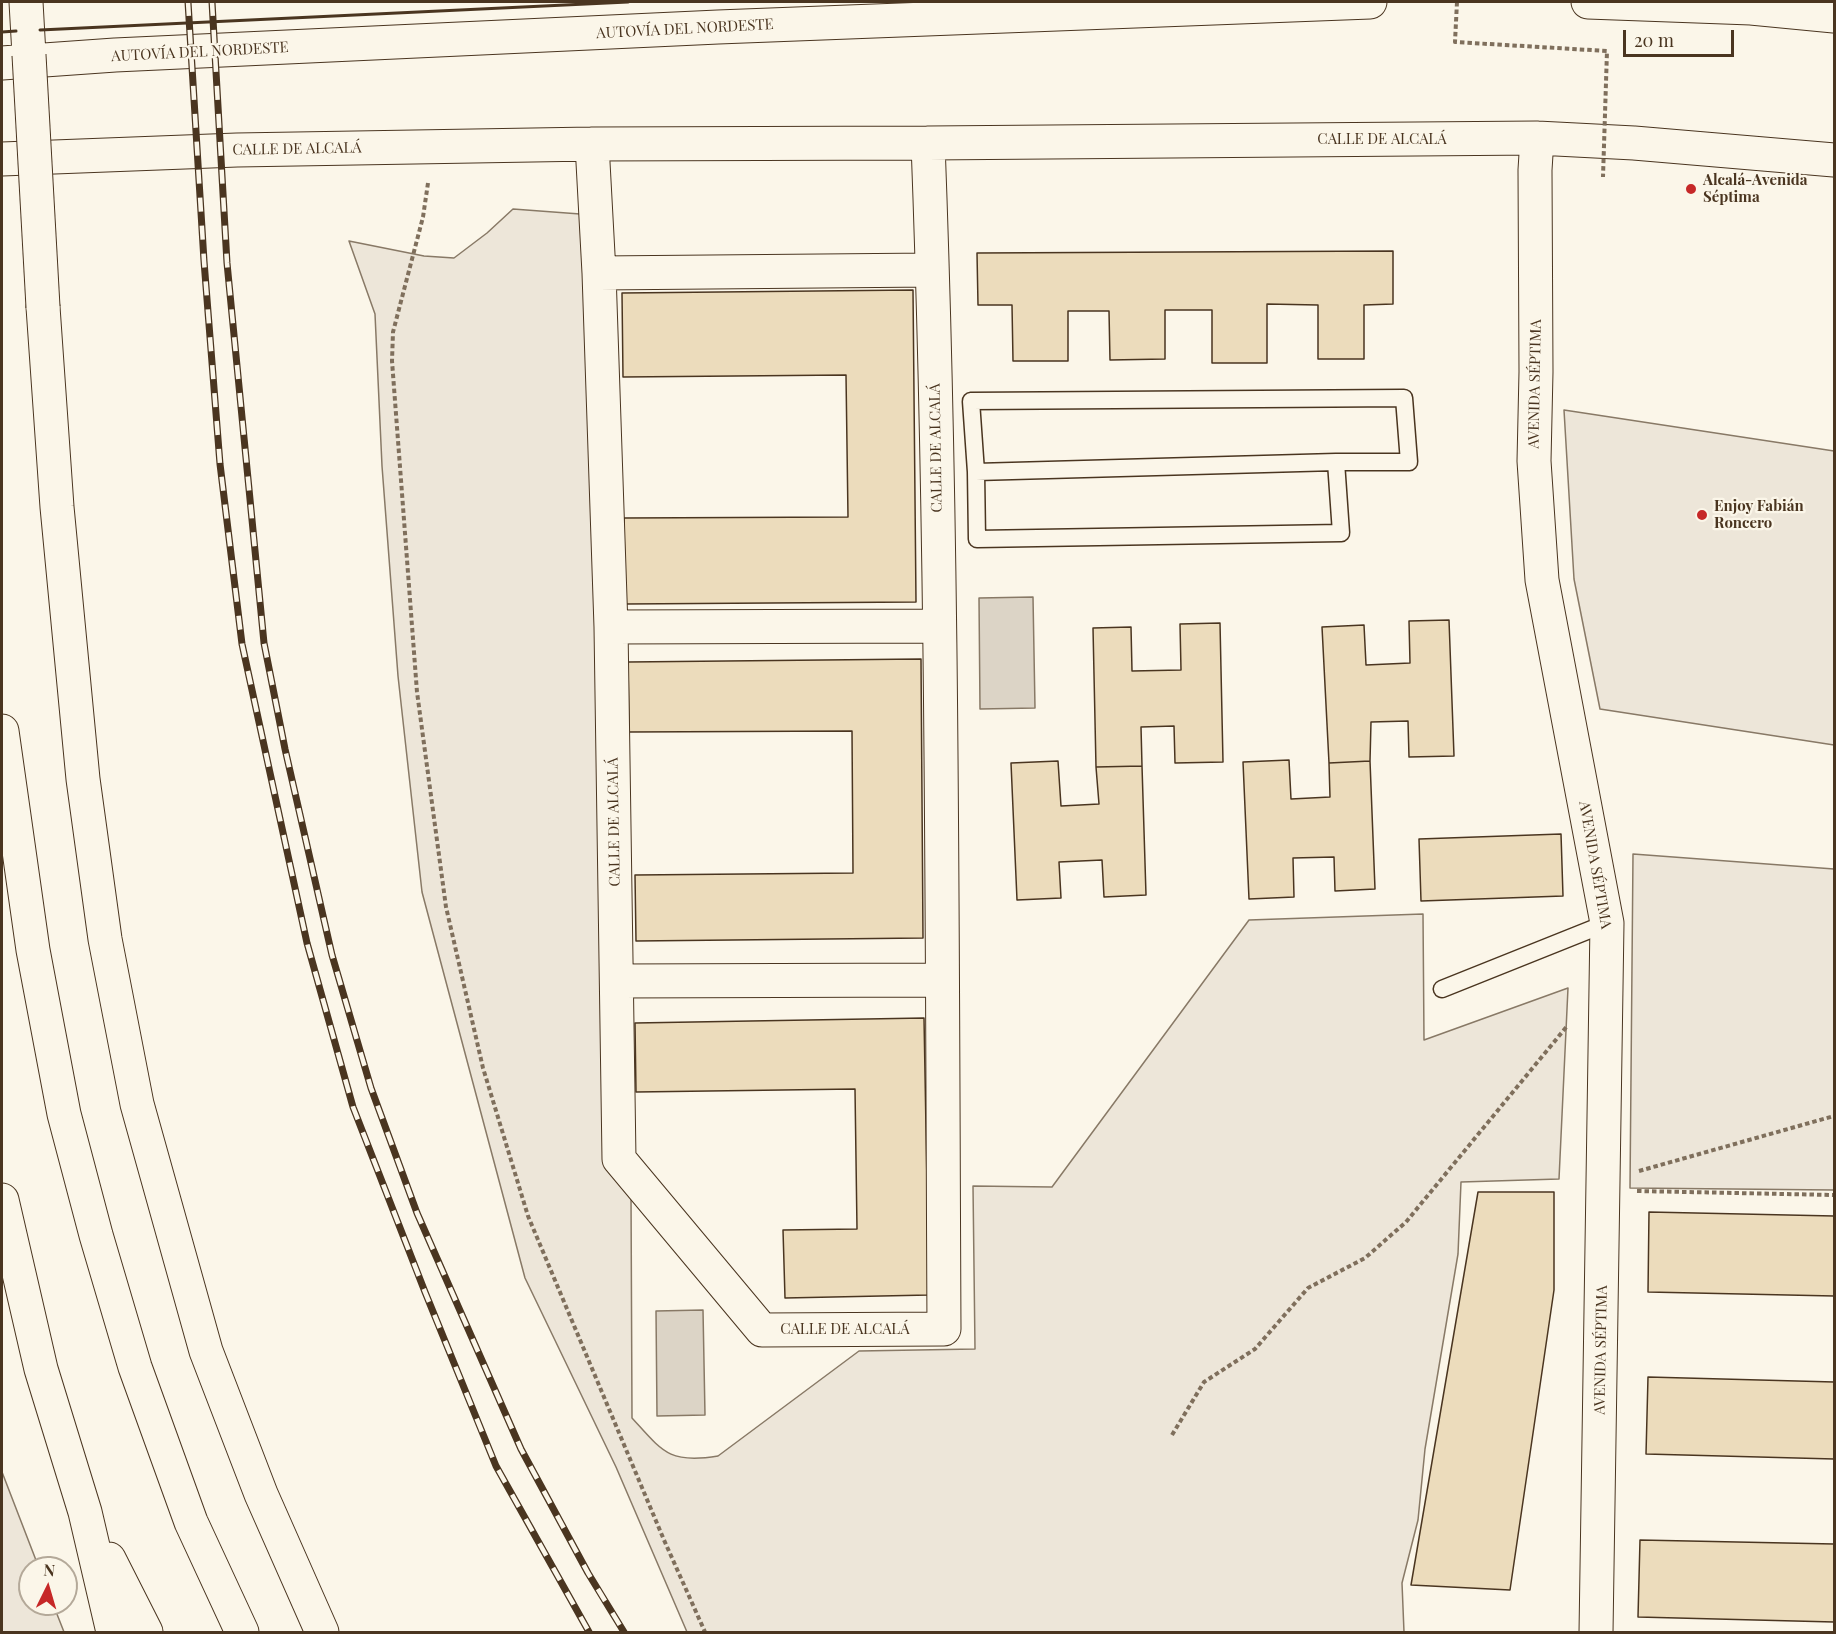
<!DOCTYPE html>
<meta charset="utf-8">
<style>
body{margin:0}
#map{position:relative;width:1836px;height:1634px;overflow:hidden;background:#fbf6e9;font-family:"Playfair Display",serif}
canvas{display:block}
.frame{position:absolute;inset:0;border:3px solid #4a3520;pointer-events:none}
.north{position:absolute;left:18px;top:1556px;width:60px;height:60px;box-sizing:border-box;background:#fbf6e9;border:2px solid #b4a999;border-radius:50%;rotate:5deg;font-size:16px;font-weight:700;line-height:24px;text-align:center;color:#4a3520}
.north::after{content:'';display:block;margin:auto;width:21px;height:27px;background:#c62828;clip-path:polygon(50% 0,100% 100%,50% 72%,0 100%)}
.scale{position:absolute;left:1623px;top:30px;width:111px;height:27px;box-sizing:border-box;border:3px solid #4a3520;border-top:0;padding-left:8px;font-size:18px;line-height:21px;white-space:nowrap;color:#4a3520;-webkit-text-stroke:4px #fbf6e9;paint-order:stroke}
</style>
<div id="map">
<canvas width="1836" height="1634"></canvas>
<div class="frame"></div>
<div class="north">N</div>
<div class="scale">20 m</div>
</div>
<script>
const g = document.querySelector('canvas').getContext('2d');
g.lineJoin = 'round';
function fillPath(path, color) { g.fillStyle = color; g.fill(path, 'evenodd'); }
function stroke(path, color, width, dash) { g.strokeStyle = color; g.lineWidth = width; g.lineCap = dash ? 'butt' : 'round'; g.setLineDash(dash || []); g.stroke(path); }
function label(font, color, halo, rows, align = 'center') {
  g.font = font + ' "Playfair Display",serif'; g.lineWidth = 4.5; g.setLineDash([]); g.textBaseline = 'middle'; g.strokeStyle = halo; g.fillStyle = color; for (const [text, x, y, turn = 0] of rows) {
    g.save(); g.translate(x, y); g.rotate((+turn || 0) * Math.PI / 180); g.textAlign = isNaN(turn) ? turn : align; if (halo) g.strokeText(text, 0, 0); g.fillText(text, 0, 0); g.restore();
  }
}
const green = new Path2D(`
 M513,209l67,5 51,979 1,225c31,34 37,46 86,38l141,-105 116,-2 -2,-163 79,1 197,-267 174,-6 1,126 144,-52 -9,191 -98,3 -3,72 -33,195 -7,71 -16,63 2,49h-717l-71,-165 -91,-189 -103,-386 -24,-216 -16,-210 -7,-152 -26,-73 75,15 30,2 33,-25z
 M1564,410l270,41v294l-234,-36 -26,-130z
 M1633,854l201,15v321l-204,-2z
 M2,1472l37,96h-9v36h23l11,28h-62z`);
fillPath(green, '#ede6d9');
stroke(green, '#887966', 1.5);
const water = new Path2D(`
 M1033,597l2,111 -55,1 -1,-111z
 M703,1310l2,105 -48,1 -1,-105z`);
fillPath(water, '#dcd4c6');
stroke(water, '#887966', 1.5);
const building = new Path2D(`
 M1393,251v53l-29,1v54h-46v-54l-51,-1v59h-55v-53h-47v49l-55,1 -1,-49h-41v50h-55l-1,-56h-34l-1,-52z
 M913,290l3,312 -291,2 -1,-86 224,-1 -2,-142 -223,2 -1,-84z
 M1449,620l5,136 -45,1 -1,-36 -37,1 -1,39 -41,2 -7,-136 42,-2 2,40 44,-2 -1,-42z
 M1220,623l3,139 -48,1 -1,-37 -33,1 1,39 -46,1 -3,-139 38,-1 1,44 49,-1 -1,-46z
 M921,659l2,279 -287,3 -1,-66 218,-2 -1,-142 -223,1 -1,-70z
 M1289,760l2,39 39,-2 -1,-34 41,-2 5,128 -40,2 -1,-34 -41,1 1,39 -45,2 -6,-137z
 M1058,761l3,45 38,-2 -3,-37 46,-1 4,129 -42,2 -2,-37 -43,2 2,36 -44,2 -6,-137z
 M1561,834l2,62 -142,5 -2,-62z
 M924,1018l5,277 -144,3 -2,-68 74,-1 -2,-140 -219,3 -1,-69z
 M1478,1192h76v98l-44,300 -99,-5z
 M1649,1212l185,4v80l-186,-4z
 M1648,1377l186,5v77l-188,-5z
 M1640,1540l194,4v78l-196,-5z`);
fillPath(building, '#ecdcbc');
stroke(building, '#4a3520', 1.5);
const lane = new Path2D(`
 M1404,398l5,64h-73l5,71 -364,6 -1,-67 -5,-71z
 M976,472l360,-10
 M1442,989l165,-66`);
const street = new Path2D(`
 M1537,138l-2,32 1,202 -2,89 8,119 65,343 -11,709
 M928,143c15,395 14,791 16,1186l-182,1 -143,-171 -8,-532 -12,-354 333,-3
 M592,144l7,129
 M2,159l235,-9 355,-6 336,-1 609,-5 97,5 200,17
 M611,627l328,-1
 M617,981l325,-1`);
const highway = new Path2D(`
 M26,2l3,53
 M1588,2l163,6 83,8
 M2,63l113,-8 603,-28 652,-25
 M43,307l14,200 26,272 22,160 32,165 69,247 55,143 61,138
 M2,731l31,219 31,164 32,121 39,132 56,155 51,110
 M2,1200l39,169 44,143 28,120
 M109,1559l37,73`);
stroke(lane, '#4a3520', 19);
stroke(street, '#4a3520', 35);
stroke(highway, '#4a3520', 35);
stroke(new Path2D(`
 M428,183l-5,34 -30,115 -1,29 25,331 29,215 37,161 45,148 136,324 41,92
 M1639,1171l195,-55
 M1637,1191l197,4
 M1172,1435l32,-53 51,-33 53,-61 57,-30 41,-36 162,-197`), '#7f6f5c', 4, [4.5, 3]);
stroke(lane, '#fbf6e9', 16);
stroke(street, '#fbf6e9', 33);
stroke(highway, '#fbf6e9', 33);
const rail = new Path2D(`
 M188,2l16,259 16,203 22,180 65,299 46,164 72,185 71,174 93,166
 M212,2l15,261 37,380 21,106 47,206 39,133 46,125 104,236 67,124 36,59`);
stroke(rail, '#4a3520', 7);
stroke(rail, '#fbf6e9', 4.5, [14]);
const highwayBridge = new Path2D(`
 M29,55l14,252`);
stroke(highwayBridge, '#4a3520', 35, []);
stroke(new Path2D(`
 M1457,2l-2,40 152,9 -4,126`), '#7f6f5c', 4, [4.5, 3]);
stroke(highwayBridge, '#fbf6e9', 33);
stroke(new Path2D(`
 M40,30l588,-28
 M2,32l14,-1`), '#4a3520', 3);
for (const [x, y, r, color] of [
 [1691,189,6,"#c62828"],
 [1702,515,6,"#c62828"]
]) { const dot = new Path2D(); dot.arc(x, y, r, 0, 2 * Math.PI); g.fillStyle = color; g.fill(dot); stroke(dot, '#fbf6e9', 2); }
label('15px', '#4a3520', '#fbf6e9', [
 ["AUTOVÍA DEL NORDESTE",685,29,-3],
 ["AUTOVÍA DEL NORDESTE",200,52,-3],
 ["CALLE DE ALCALÁ",1382,139],
 ["CALLE DE ALCALÁ",297,149,-1],
 ["AVENIDA SÉPTIMA",1535,384,-89],
 ["CALLE DE ALCALÁ",936,448,-91],
 ["CALLE DE ALCALÁ",614,822,-91],
 ["AVENIDA SÉPTIMA",1595,865,80],
 ["CALLE DE ALCALÁ",845,1329],
 ["AVENIDA SÉPTIMA",1601,1350,-89]
]);
label('bold 15px', '#4a3520', '#fbf6e9', [
 ["Alcalá-Avenida",1703,180],
 ["Séptima",1703,197],
 ["Enjoy Fabián",1714,506],
 ["Roncero",1714,523]
], 'left');
</script>
